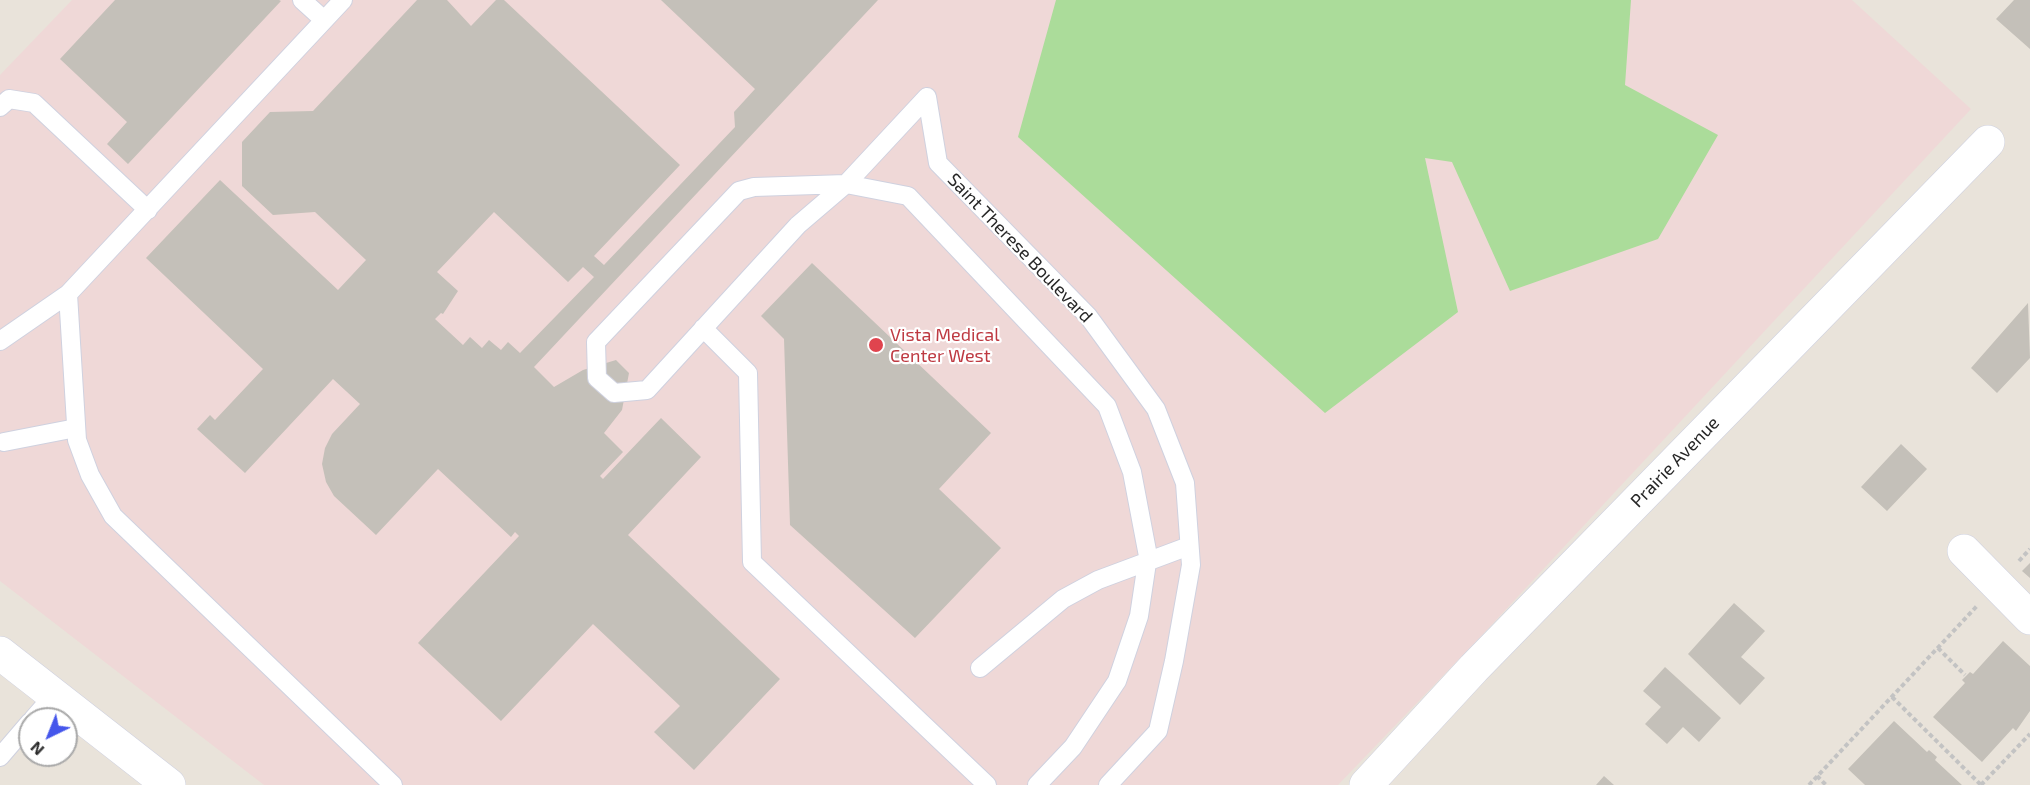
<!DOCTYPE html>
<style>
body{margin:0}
#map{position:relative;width:2030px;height:785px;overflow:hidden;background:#e9e3da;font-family:"Exo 2",sans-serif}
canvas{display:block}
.north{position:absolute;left:18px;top:707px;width:60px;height:60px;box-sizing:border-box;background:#fff;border:2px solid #a9a9a9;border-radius:50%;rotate:223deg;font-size:16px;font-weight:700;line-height:24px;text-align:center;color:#272727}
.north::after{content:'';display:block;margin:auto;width:21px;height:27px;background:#4556eb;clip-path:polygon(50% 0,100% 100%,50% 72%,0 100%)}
</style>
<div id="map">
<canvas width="2030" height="785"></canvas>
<div class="north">N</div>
</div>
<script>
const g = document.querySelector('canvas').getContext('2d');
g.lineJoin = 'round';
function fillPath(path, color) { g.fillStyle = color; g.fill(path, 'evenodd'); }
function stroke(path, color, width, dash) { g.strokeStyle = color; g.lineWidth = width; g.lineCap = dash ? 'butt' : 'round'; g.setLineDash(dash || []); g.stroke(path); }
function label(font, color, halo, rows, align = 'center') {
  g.font = font + ' "Exo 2",sans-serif'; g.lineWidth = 4.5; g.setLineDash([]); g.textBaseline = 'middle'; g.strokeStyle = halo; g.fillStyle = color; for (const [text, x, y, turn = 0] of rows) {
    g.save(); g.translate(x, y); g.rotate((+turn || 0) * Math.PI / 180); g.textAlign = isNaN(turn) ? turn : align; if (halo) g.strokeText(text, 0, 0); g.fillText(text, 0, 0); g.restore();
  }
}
fillPath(new Path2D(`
 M72,0h1780l119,109 -488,525 -145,151h-1074l-264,-204v-506z`), '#efd8d7');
fillPath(new Path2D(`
 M1056,0h575l-6,85 93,50 -60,104 -148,52 -58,-129 -27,-4 33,154 -133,101 -307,-276z`), '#abdc9a');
fillPath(new Path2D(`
 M115,0h164l2,1 -153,163 -21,-20 20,-22 -67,-63z
 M417,0h30l24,26 25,-26h8l176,165 -86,91 10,9 131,-138 -1,-15 21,-23 -94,-89h217l-344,367 20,20 29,-17 33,-10 13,13 -7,37 -18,23 19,19 -23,24 3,3 58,-61 40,39 -73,78 152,144 -86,91 -40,-38 26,-26 -87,-82 -92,97 -83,-78 101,-107 -4,-4 -4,5 -73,-68 -62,66 -42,-39 -8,-14 -4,-18 3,-16 7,-14 28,-30 -27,-25 -88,94 -48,-44 13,-14 5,5 48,-51 -117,-111 74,-78 118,110 28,-30 -51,-48 -42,3 -31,-29v-44l28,-30 43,-1zM494,212l74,70 15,-15 11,10 -74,76 -12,-11 -7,8 -12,-10 -7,8 -12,-11 -7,8 -28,-26 6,-6 2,1 15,-23 -21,-19z
 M2014,0h16v49l-34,-30z
 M812,263l179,170 -52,56 62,59 -86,90 -125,-113 -6,-186 -23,-23z
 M2028,303l2,55 -33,35 -26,-25z
 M1901,444l26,25 -40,42 -26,-24z
 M2030,563v15l-8,-7z
 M1734,603l31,28 -24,26 24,21 -25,27 -52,-51z
 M2003,641l27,25v45l-14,20 -3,-3 -31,34 -49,-45 32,-34 -3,-3 8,-8 3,2z
 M1665,667l56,51 -22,24 -16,-15 -16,17 -22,-20 16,-17 -18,-16z
 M1894,721l33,31 2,-2 8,7 -2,3 27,25h-97l-17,-16z
 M1604,776l10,9h-18z`), '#c4c0b9');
const service = new Path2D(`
 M302,0l22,20
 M927,97l-81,87 -92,3 -15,4 -143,151 1,36 17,15 33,-3 151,-165 48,-41 62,12 199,210 25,66 16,84 -9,60 -22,65 -44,66 -36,38
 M927,97l11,66 150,153 68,93 29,74 6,82 -17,96 -16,70 -50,54
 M0,107l9,-8 25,4 114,107
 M68,294l9,146 13,35 23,41 280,269
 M703,328l45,45 4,189 235,223
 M0,341l68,-47 275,-294
 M4,442l72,-14
 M980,668l83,-69 35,-19 91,-34
 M33,719l21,-24
 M0,757l30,-35`);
const minor = new Path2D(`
 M1964,551l66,67
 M1366,785l108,-117 514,-526`);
const secondary = new Path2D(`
 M0,653l169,132`);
stroke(service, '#cfd1df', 20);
stroke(minor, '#cfd1df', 34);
stroke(secondary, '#cfd1df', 34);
stroke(new Path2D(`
 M2019,561l11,-12
 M1938,648l27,27
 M1892,697l89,88
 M1817,776l9,9
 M1809,785l168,-179
 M1981,785l49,-51`), '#c3c3c3', 4, [4.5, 3]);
stroke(service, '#fff', 18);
stroke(minor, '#fff', 33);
stroke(secondary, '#fff', 33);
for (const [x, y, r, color] of [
 [876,345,8,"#e0444e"]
]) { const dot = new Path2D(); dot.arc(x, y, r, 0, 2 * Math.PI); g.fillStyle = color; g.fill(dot); stroke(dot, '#fff', 2); }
label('18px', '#272727', '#fff', [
 ["Saint Therese Boulevard",1020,248,46],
 ["Prairie Avenue",1675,462,-46]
]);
label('18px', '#be3a42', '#fff', [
 ["Vista Medical",890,335],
 ["Center West",890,356]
], 'left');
</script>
